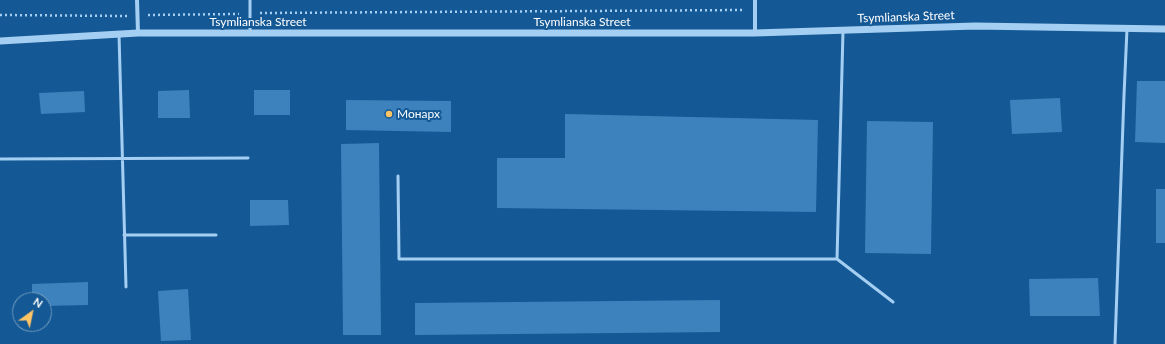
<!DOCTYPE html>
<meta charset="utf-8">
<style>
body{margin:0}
#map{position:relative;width:1165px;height:344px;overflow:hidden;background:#145995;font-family:Lato,sans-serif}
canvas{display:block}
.north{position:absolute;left:12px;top:292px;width:40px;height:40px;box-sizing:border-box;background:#145995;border:1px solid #729bbf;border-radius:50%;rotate:33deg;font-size:11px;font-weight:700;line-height:16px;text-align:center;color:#fff}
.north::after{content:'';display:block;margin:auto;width:14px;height:18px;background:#ffc466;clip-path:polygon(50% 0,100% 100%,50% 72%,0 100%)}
</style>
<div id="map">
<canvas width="1165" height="344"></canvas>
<div class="north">N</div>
</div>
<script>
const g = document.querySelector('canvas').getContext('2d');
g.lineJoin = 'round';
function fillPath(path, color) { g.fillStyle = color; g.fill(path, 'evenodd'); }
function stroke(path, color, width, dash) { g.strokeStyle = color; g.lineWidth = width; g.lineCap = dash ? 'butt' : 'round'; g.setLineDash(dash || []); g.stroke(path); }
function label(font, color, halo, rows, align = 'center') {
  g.font = font + ' Lato,sans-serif'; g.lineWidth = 4; g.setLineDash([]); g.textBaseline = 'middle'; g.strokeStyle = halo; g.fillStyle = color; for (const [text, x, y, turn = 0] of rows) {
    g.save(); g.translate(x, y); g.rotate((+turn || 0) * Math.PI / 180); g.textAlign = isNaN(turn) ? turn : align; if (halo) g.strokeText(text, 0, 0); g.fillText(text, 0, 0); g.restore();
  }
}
fillPath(new Path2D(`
 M1137,81h28v62l-30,-1z
 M189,90l1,28h-32v-27z
 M254,90h36v25h-36z
 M84,91l1,21 -44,2 -2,-21z
 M1060,98l2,34 -50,2 -2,-34z
 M346,100l105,1v31l-105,-2z
 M565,114l253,6 -2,92 -319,-4v-50h68z
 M867,121l66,1 -2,132 -66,-1z
 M379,143l2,192h-38l-2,-191z
 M1156,189h9v54h-9z
 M250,200h38l1,25 -39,1z
 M1098,278l2,38h-70l-1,-37z
 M88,282v23l-44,1v-6h-12v-16z
 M188,289l3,51 -30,1 -3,-50z
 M720,300v32l-305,3v-32z`), '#3d82bd');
stroke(new Path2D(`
 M260,13l485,-3
 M0,15l127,1
 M148,15l91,-1`), '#a5cff2', 2.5, [2, 3]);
stroke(new Path2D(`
 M250,0v33
 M843,31l-6,228 56,43
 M119,34l7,253
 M0,159l248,-1
 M398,176l1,83h438
 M124,235h92
 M1115,344l9,-249 3,-66`), '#a5cff2', 3);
stroke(new Path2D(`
 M137,0l1,33
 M755,0v33`), '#a5cff2', 4);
stroke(new Path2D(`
 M0,41l138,-8h617l220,-7 190,3`), '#a5cff2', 7);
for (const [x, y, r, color] of [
 [389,114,4,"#ffc466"]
]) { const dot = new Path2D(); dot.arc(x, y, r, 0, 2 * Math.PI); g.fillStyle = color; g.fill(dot); stroke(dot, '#145995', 1.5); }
label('12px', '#fff', '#145995', [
 ["Tsymlianska Street",906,17,-2],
 ["Tsymlianska Street",258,22],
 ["Tsymlianska Street",582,22]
]);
label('12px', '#fff', '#145995', [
 ["Монарх",397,114]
], 'left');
</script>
